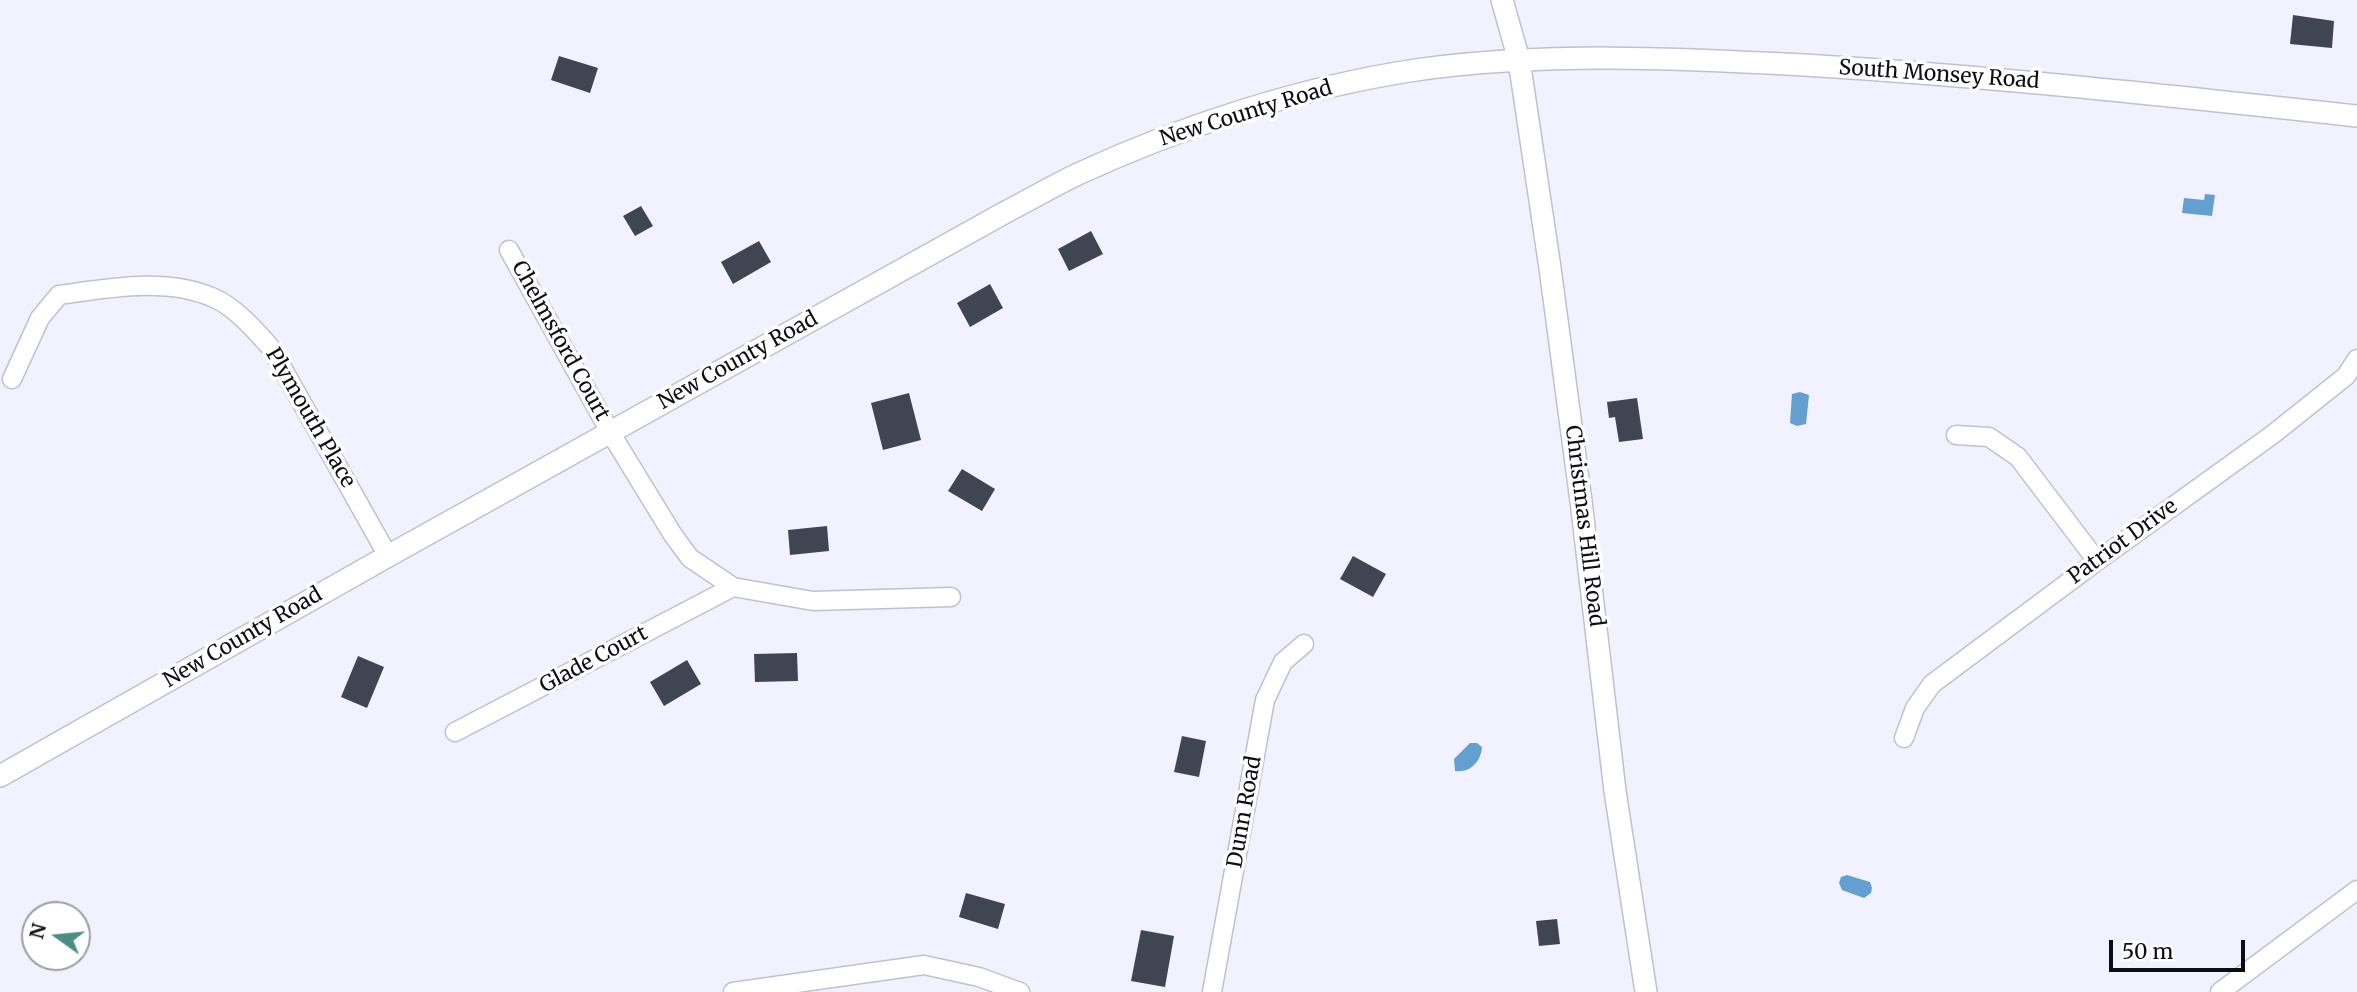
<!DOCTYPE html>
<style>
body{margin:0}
#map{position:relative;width:2357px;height:992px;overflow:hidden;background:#f1f1ff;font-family:Merriweather,serif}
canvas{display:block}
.north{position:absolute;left:21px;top:901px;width:70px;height:70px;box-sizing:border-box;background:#fff;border:2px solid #9e9ea1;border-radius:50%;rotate:285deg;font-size:19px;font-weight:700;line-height:28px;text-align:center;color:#0d0d13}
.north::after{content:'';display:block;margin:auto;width:24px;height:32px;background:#4a8e84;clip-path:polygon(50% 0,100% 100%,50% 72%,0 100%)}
.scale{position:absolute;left:2109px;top:940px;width:136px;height:32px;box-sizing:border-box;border:4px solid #0d0d13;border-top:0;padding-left:9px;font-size:21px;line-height:24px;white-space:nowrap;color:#0d0d13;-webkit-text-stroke:5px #fff;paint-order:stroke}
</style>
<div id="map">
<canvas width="2357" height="992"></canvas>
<div class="north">N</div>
<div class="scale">50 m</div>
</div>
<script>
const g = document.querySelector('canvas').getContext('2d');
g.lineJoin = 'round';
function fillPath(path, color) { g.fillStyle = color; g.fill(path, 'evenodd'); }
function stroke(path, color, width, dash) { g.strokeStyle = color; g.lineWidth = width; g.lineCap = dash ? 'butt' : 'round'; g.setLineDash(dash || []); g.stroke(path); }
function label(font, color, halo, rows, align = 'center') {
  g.font = font + ' Merriweather,serif'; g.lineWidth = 7; g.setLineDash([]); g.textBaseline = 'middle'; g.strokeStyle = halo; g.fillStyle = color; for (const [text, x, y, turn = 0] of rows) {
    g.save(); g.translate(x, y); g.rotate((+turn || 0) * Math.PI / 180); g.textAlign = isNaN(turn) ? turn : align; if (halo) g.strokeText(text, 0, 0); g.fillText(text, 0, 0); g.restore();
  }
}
fillPath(new Path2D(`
 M2205,194l10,1 -3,21 -30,-3 2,-15 20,2z
 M1800,392l9,3 -3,29 -9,2 -7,-3 2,-29z
 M1470,743h7l5,4c-1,15 -12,26 -27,24l-1,-12z
 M1847,875l23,7 2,6 -1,5 -7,5 -22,-8 -3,-7 2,-6z`), '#639fd1');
fillPath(new Path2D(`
 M2293,15l41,6 -2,27 -42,-4z
 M559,56l39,12 -8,25 -39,-13z
 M641,206l12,20 -18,10 -12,-20z
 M1091,231l12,23 -34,17 -11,-22z
 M759,241l12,21 -38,22 -12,-22z
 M990,284l13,24 -33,19 -13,-24z
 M909,393l12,47 -38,10 -12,-47z
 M1637,398l6,41 -24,3 -4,-25 -6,1 -2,-16z
 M962,469l33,20 -13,22 -34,-20z
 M827,526l2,25 -39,4 -2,-25z
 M1353,556l33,18 -13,23 -33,-18z
 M797,653l1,28 -43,1 -1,-28z
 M358,656l26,11 -17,41 -26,-11z
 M687,660l14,24 -37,22 -14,-24z
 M1182,736l24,5 -7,36 -25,-5z
 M966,893l39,11 -7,25 -39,-12z
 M1557,919l3,25 -21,2 -3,-25z
 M1141,930l33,6 -9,51 -34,-6z`), '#3f4552');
const minor = new Path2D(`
 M509,250l101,182 63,103 17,23 43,29 80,14 138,-4
 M12,379l28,-61 19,-23c51,-7 107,-18 155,3 21,9 42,33 57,50l117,208
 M1956,435l33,2 29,20 79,104
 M455,732l278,-145
 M1904,738l11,-30 17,-24 165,-123 175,-126 74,-59 11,-17
 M733,992l191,-27 55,12 41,15
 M1212,992l53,-292 18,-38 21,-18
 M2220,992l137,-102`);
const tertiary = new Path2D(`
 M1502,0l17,60 31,208 31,233 34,290 31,201
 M0,776l388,-220 616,-343c25,-13 49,-27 74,-39 104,-48 224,-87 338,-104 128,-18 258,-12 388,-5 185,11 369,31 553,51`);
stroke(minor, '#c0c0d0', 21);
stroke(tertiary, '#c0c0d0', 24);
stroke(minor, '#fff', 18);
stroke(tertiary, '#fff', 21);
label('21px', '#0d0d13', '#fff', [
 ["South Monsey Road",1939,75,4],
 ["New County Road",1246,114,-17],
 ["Chelmsford Court",560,341,61],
 ["New County Road",738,361,-29],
 ["Plymouth Place",310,418,60],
 ["Christmas Hill Road",1584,526,83],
 ["Patriot Drive",2123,542,-36],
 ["New County Road",243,638,-30],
 ["Glade Court",594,660,-28],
 ["Dunn Road",1245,812,-80]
]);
</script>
